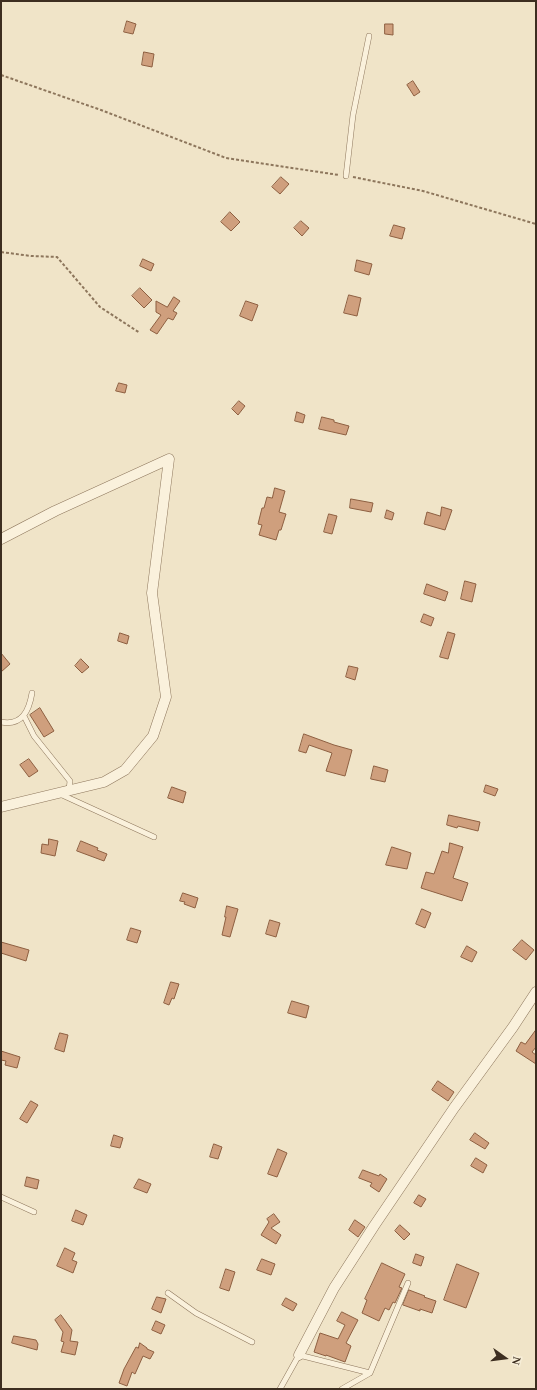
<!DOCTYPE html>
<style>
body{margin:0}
#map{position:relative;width:537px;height:1390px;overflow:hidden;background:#f0e4c8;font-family:"Times New Roman",serif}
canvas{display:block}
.frame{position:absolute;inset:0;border:2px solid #3d2e20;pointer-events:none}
.north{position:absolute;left:485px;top:1338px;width:40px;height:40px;-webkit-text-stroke:3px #f7eed8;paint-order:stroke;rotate:104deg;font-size:11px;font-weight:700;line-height:16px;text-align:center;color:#3d2e20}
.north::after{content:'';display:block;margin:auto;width:14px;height:18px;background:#3d2e20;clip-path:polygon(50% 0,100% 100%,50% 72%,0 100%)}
</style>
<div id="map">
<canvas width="537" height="1390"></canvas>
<div class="frame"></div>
<div class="north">N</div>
</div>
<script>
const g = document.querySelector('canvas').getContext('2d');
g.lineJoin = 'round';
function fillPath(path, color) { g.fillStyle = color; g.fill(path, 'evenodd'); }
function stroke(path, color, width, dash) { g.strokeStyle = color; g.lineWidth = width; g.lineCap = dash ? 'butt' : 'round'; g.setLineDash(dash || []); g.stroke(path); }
const building = new Path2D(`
 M127,21l9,3 -3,10 -9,-2z
 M385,24h8v11l-8,-1z
 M144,52l10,2 -2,13 -10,-2z
 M413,81l7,11 -6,4 -7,-11z
 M281,177l8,7 -9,10 -8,-7z
 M230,212l10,10 -9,9 -10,-9z
 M301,221l8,7 -7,8 -8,-8z
 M394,225l11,3 -3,11 -12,-3z
 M143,259l11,5 -3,7 -11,-5z
 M357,260l15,4 -3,11 -14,-4z
 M140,288l12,12 -8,8 -12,-12z
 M349,295l12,3 -4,18 -13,-3z
 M174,297l6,4 -7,10 4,2 -4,7 -5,-2 -11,16 -7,-4 11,-15 -5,-3v-11l11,6z
 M246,301l12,4 -6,16 -12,-5z
 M119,383l8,2 -2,8 -9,-2z
 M239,401l6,5 -7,9 -6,-6z
 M297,412l8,3 -2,8 -8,-2z
 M322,417l12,3v2l15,4 -3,9 -27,-6z
 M275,488l10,3 -6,21 7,2 -5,16h-2l-3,10 -17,-5 3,-10 -4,-1 4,-16h2l3,-11 5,1z
 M351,499l22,4 -2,9 -21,-4z
 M442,507l10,3 -7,20 -21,-6 3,-12 13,4z
 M387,510l7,3 -2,7 -7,-2z
 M329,514l8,2 -5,18 -8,-2z
 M465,581l11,3 -4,18 -11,-3z
 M427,584l21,8 -3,9 -21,-7z
 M424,614l10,4 -3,8 -10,-4z
 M448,632l7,2 -7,25 -8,-2z
 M120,633l9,3 -2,8 -9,-3z
 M1,653l9,11 -9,8z
 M81,659l8,8 -7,6 -7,-7z
 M349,666l9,2 -3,12 -9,-3z
 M40,708l14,23 -10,6 -14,-22z
 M304,734l30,11 18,5 -7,26 -19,-5 6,-18 -23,-8 -3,8 -7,-2z
 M29,759l9,12 -9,6 -9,-12z
 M374,766l14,4 -3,12 -14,-3z
 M486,785l12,4 -3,7 -11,-4z
 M172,787l14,5 -3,11 -15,-5z
 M449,815l31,7 -2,9 -20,-5 -1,2 -10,-3z
 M49,839l9,2 -3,15 -14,-3 1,-9 6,1z
 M81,841l17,7 -1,2 10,4 -3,7 -27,-10z
 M450,843l13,4 -10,31 15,5 -6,18 -41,-13 5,-16 8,2 8,-23 6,2z
 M392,847l19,6 -4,16 -21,-4z
 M183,893l15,5 -3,10 -11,-4 1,-2 -5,-1z
 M227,906l11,3 -8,28 -8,-2 4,-18h-1z
 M422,909l9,4 -6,15 -9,-4z
 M270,920l10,3 -4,14 -10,-3z
 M131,928l10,3 -4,12 -10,-3z
 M522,940l12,10 -8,10 -13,-10z
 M1,942l28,8 -3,11 -25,-8z
 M467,946l10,6 -5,10 -11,-5z
 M171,982l8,2 -5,15 -2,-1 -3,7 -5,-2z
 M292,1001l17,5 -3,12 -18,-5z
 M536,1030v17l-4,5 4,3v9l-20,-13 5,-9 4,2z
 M60,1033l8,2 -4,17 -9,-3z
 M1,1051l19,6 -3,11 -12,-3 1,-4 -5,-1z
 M438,1081l16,11 -6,9 -16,-11z
 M31,1101l7,4 -11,18 -7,-4z
 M475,1133l14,10 -4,6 -15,-9z
 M114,1135l9,3 -3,10 -9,-2z
 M214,1144l8,3 -4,12 -8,-2z
 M278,1149l9,4 -10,24 -9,-3z
 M476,1158l11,7 -4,8 -12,-7z
 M363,1170l16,6 1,-2 7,5 -8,13 -9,-6 2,-3 -13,-5z
 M27,1177l12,3 -2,9 -12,-3z
 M139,1179l12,5 -4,9 -13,-5z
 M419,1195l7,4 -5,8 -7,-4z
 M76,1210l11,5 -4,10 -11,-4z
 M274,1214l6,8 -9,6 10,7 -5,9 -15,-9 8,-13 -2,-3z
 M355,1220l10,7 -7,10 -9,-7z
 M400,1225l10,9 -6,6 -9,-9z
 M65,1248l10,5 -3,7 5,2 -4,11 -16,-7z
 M416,1254l8,3 -3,9 -8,-3z
 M262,1259l13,5 -4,11 -14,-5z
 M382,1263l23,11 -6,13 3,1 -7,15 -2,-1 -4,8 -4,-2 -6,13 -17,-8 5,-13 -2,-1z
 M457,1264l22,9 -13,35 -22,-8z
 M226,1269l9,3 -6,19 -9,-3z
 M409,1290l16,6 -1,1 12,4 -4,12 -12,-4v2l-17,-6z
 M157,1297l9,2 -5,14 -9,-4z
 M286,1298l11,6 -4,7 -11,-6z
 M342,1312l16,8 -12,23 5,3 -6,16 -19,-7v1l-12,-4 6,-19 18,6 7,-14 -8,-4z
 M61,1315l11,15 -2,11 8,1 -3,13 -14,-3 3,-10 -3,-1 2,-9 -8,-12z
 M156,1321l9,4 -4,9 -9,-4z
 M14,1336l22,4 2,4 -1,6 -25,-7z
 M140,1343l7,5v1l7,3 -4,7 -7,-3 -8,18 -3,-2 -5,14 -8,-3 5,-14 12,-22 2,1z`);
fillPath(building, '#cf9f7d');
stroke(building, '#8d5f41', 1);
const service = new Path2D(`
 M346,176l7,-61 16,-79
 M24,716l10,20 36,45 -1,9
 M1,722c21,4 28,-11 31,-29
 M60,794l94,43
 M1,1197l33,15
 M168,1293l28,20 56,29
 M370,1373l38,-90
 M280,1389l19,-34 71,18 -28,16`);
const minor = new Path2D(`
 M1,539l54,-28 114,-52
 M1,807l103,-25 21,-12 28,-34 13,-39 -14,-104 17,-134
 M299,1355l35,-67 40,-62 80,-118 59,-81 23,-35`);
stroke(service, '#8d765c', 6);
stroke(minor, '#8d765c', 11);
stroke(new Path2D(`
 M1,75l100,35 125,48 113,17
 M353,177l70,14 113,33
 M1,252l30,4 26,1 43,50 40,26`), '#8d765c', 2, [3, 2]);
stroke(service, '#faf1dc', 5);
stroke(minor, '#faf1dc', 10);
</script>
